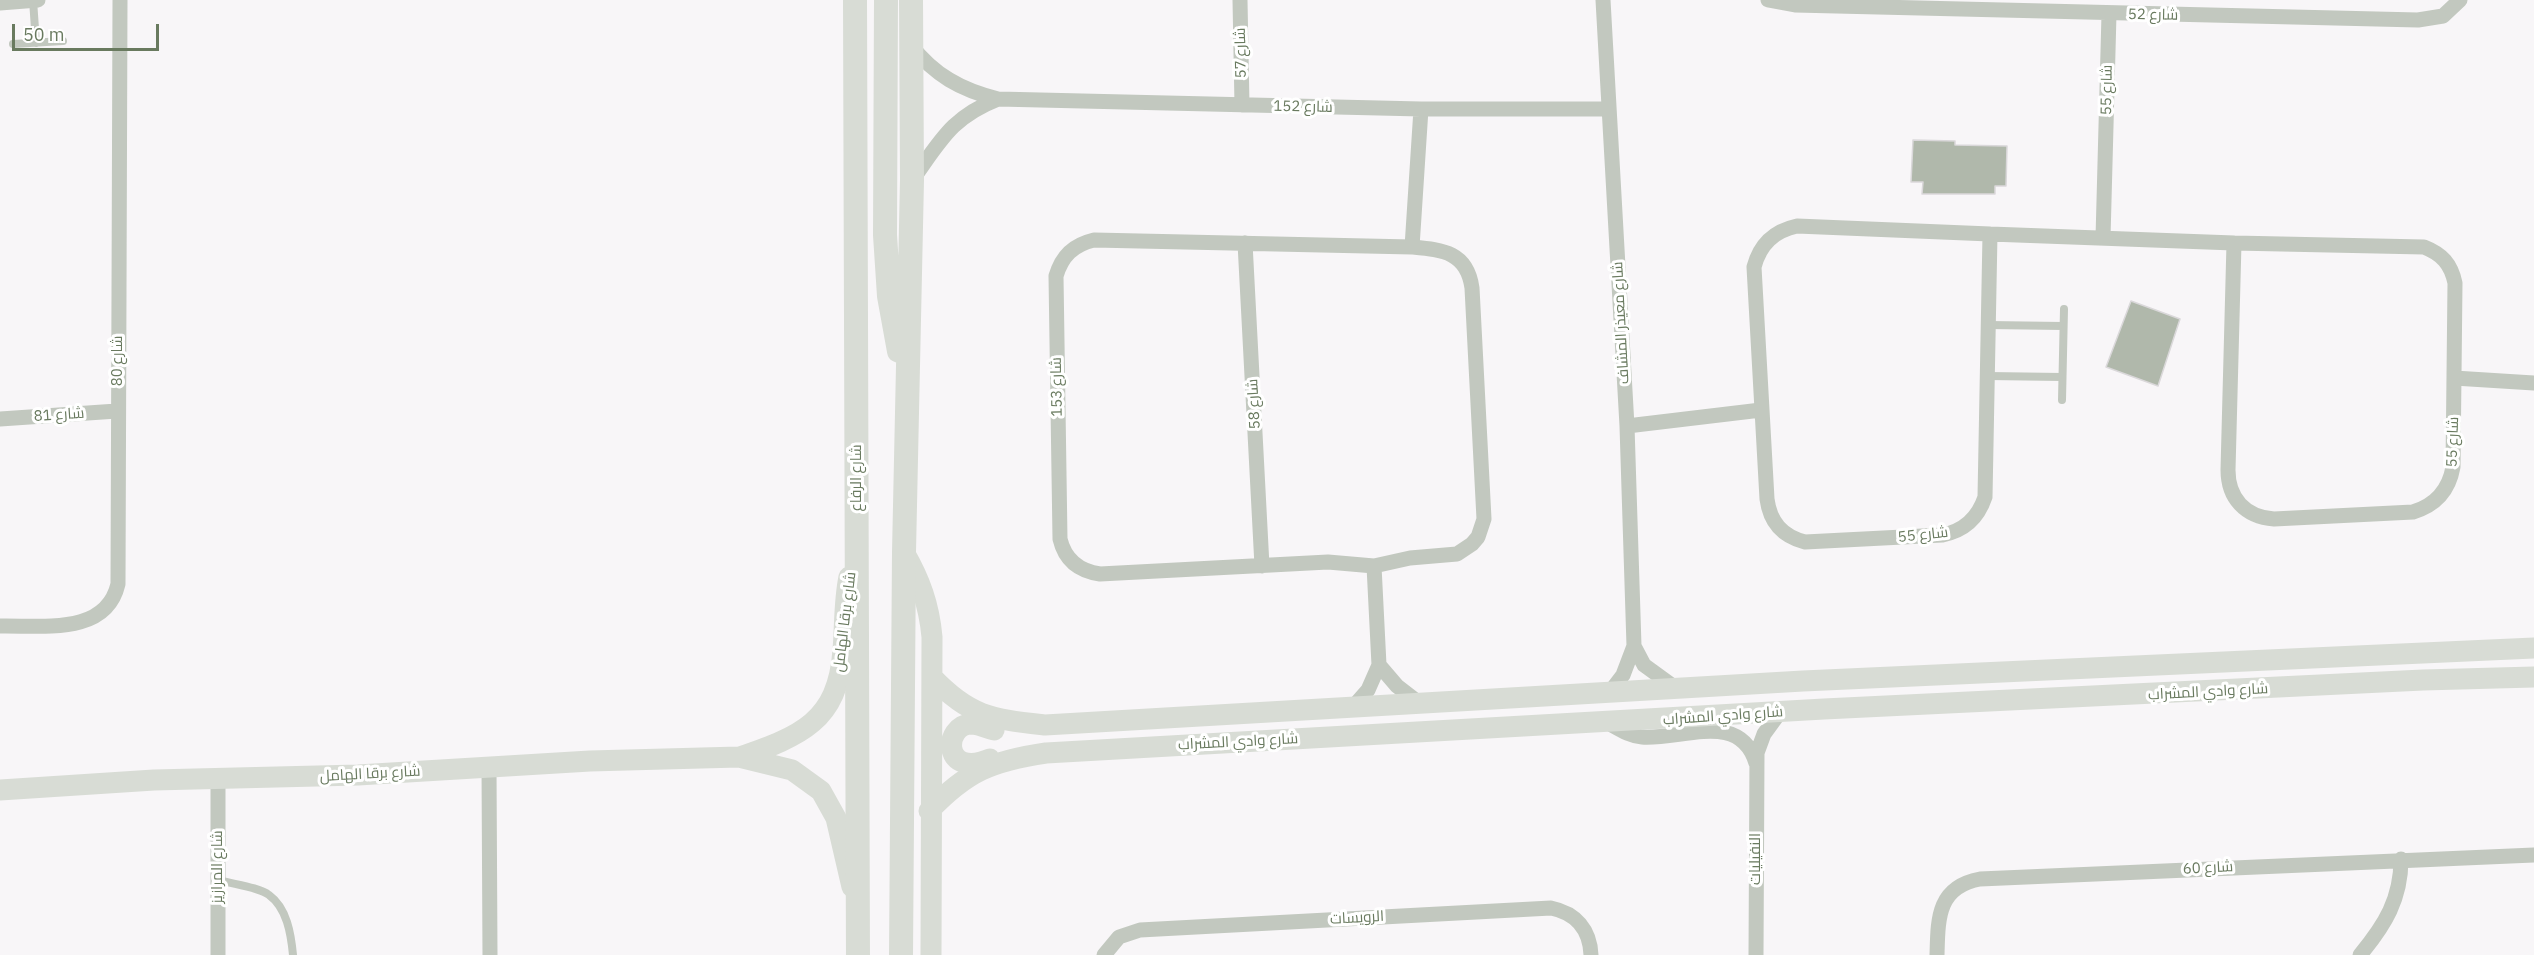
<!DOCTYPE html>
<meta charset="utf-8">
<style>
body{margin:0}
#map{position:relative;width:2534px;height:955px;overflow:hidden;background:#f8f6f8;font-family:"IBM Plex Sans",sans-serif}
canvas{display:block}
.scale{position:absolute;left:12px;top:24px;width:147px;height:27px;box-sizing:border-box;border:3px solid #697a5f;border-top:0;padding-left:8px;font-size:18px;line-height:21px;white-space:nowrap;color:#697a5f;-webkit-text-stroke:4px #fff;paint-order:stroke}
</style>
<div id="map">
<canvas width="2534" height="955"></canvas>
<div class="scale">50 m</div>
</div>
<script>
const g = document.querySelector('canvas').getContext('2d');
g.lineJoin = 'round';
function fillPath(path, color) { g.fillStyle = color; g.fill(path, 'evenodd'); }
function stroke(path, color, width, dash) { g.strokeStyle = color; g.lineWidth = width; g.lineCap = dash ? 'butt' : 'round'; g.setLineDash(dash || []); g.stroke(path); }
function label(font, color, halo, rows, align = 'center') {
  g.font = font + ' "IBM Plex Sans",Cairo,sans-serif'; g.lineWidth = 6; g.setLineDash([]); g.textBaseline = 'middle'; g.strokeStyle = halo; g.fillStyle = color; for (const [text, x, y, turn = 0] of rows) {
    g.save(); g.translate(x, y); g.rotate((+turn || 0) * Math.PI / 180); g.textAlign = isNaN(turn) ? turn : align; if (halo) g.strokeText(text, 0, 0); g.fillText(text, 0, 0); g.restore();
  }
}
const building = new Path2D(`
 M1913,140l42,1v4l52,1 -1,40h-11v8h-73l1,-12h-12z
 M2131,301l49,18 -22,67 -52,-19z`);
fillPath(building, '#b0b8ab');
stroke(building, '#dad8da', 1.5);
stroke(new Path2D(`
 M33,0l3,43
 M13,44l50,-3
 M1988,325l75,1
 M1988,376l74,1
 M2062,400l2,-91
 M219,880c12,4 40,7 50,15 18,13 22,39 24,60`), '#c2c8bf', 8);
stroke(new Path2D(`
 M1240,0l2,105
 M1603,0l24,426 7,220 -11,29 -13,17
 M1768,0l27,5 623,15 25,-4 17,-16
 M0,3l38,-3
 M910,44c24,31 51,46 88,55l423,10h187
 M913,179c28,-39 39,-62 85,-80
 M1797,226l193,8 -5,263c-7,21 -21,34 -43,38l-137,7c-23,-6 -35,-20 -38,-43l-13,-232c6,-23 20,-36 43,-41z
 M1990,234l244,9
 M2103,238l6,-224
 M1094,240l318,7c31,3 55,5 60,41l12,231 -6,18 -6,7 -15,10 -47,4 -36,8 -46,-4 -228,12c-21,-3 -35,-14 -40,-35l-4,-263c6,-20 17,-31 38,-36z
 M1245,243l17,323
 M2234,243l190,4c18,7 27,17 31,36l-2,184c-4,23 -17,38 -40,45l-139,7c-29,-2 -46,-21 -46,-49z
 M1412,247l9,-138
 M2454,378l80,5
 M0,419l117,-8
 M1627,426l134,-16
 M0,626c42,-1 106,10 118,-42l2,-584
 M1634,646l10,19 33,24
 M1379,665l18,21 22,17
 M1354,706l14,-16 11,-25 -5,-99
 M1608,723c11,6 21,13 34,14 40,3 98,-27 114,26
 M489,767l1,188
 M218,955v-176
 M1104,955l15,-18 21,-7 411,-22c25,5 39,22 40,47
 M1756,955l1,-202 7,-19 16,-22
 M1937,955c1,-36 0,-68 43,-76l554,-24
 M2360,955c25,-30 41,-56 41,-96`), '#c2c8bf', 15);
stroke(new Path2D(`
 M904,552c16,28 25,52 28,85l-1,318
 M932,677c38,40 60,42 113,48l758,-44 731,-33
 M740,757c60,-21 98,-35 103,-107 2,-24 1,-49 6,-73
 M990,759c-48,20 -47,-34 -19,-35 7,0 16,4 23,6
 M0,790l154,-10 204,-5 232,-14 149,-4 53,13 29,21 15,27 16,69
 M929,811c38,-40 63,-50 117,-58l778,-44 599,-29 111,-3`), '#d8dcd5', 21);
stroke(new Path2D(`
 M855,0l3,955
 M886,0l-1,235 4,61 10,55
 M901,955l3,-403 8,-372 -1,-180`), '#d8dcd5', 24);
label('15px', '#697a5f', '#fff', [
 ["شارع 52",2153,15,1],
 ["شارع 57",1241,53,-91],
 ["شارع 55",2107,90,-89],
 ["شارع 152",1303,107,1],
 ["شارع معيذر المشاف",1621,323,-93],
 ["شارع 80",118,361,-90],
 ["شارع 153",1057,387,-91],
 ["شارع 58",1254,404,-93],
 ["شارع 81",59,415,-4],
 ["شارع 55",2453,442,-88],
 ["شارع الرفاع",857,478,-90],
 ["شارع 55",1923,535,-6],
 ["شارع برقا الهامل",845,622,-83],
 ["شارع وادي المشراب",2208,692,-3],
 ["شارع وادي المشراب",1723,716,-4],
 ["شارع وادي المشراب",1238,742,-3],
 ["شارع برقا الهامل",370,774,-3],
 ["النفيليات",1756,859,-90],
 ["شارع المرازيز",218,867,-90],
 ["شارع 60",2208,868,-3],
 ["الرويسات",1357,918,-3]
]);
</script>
